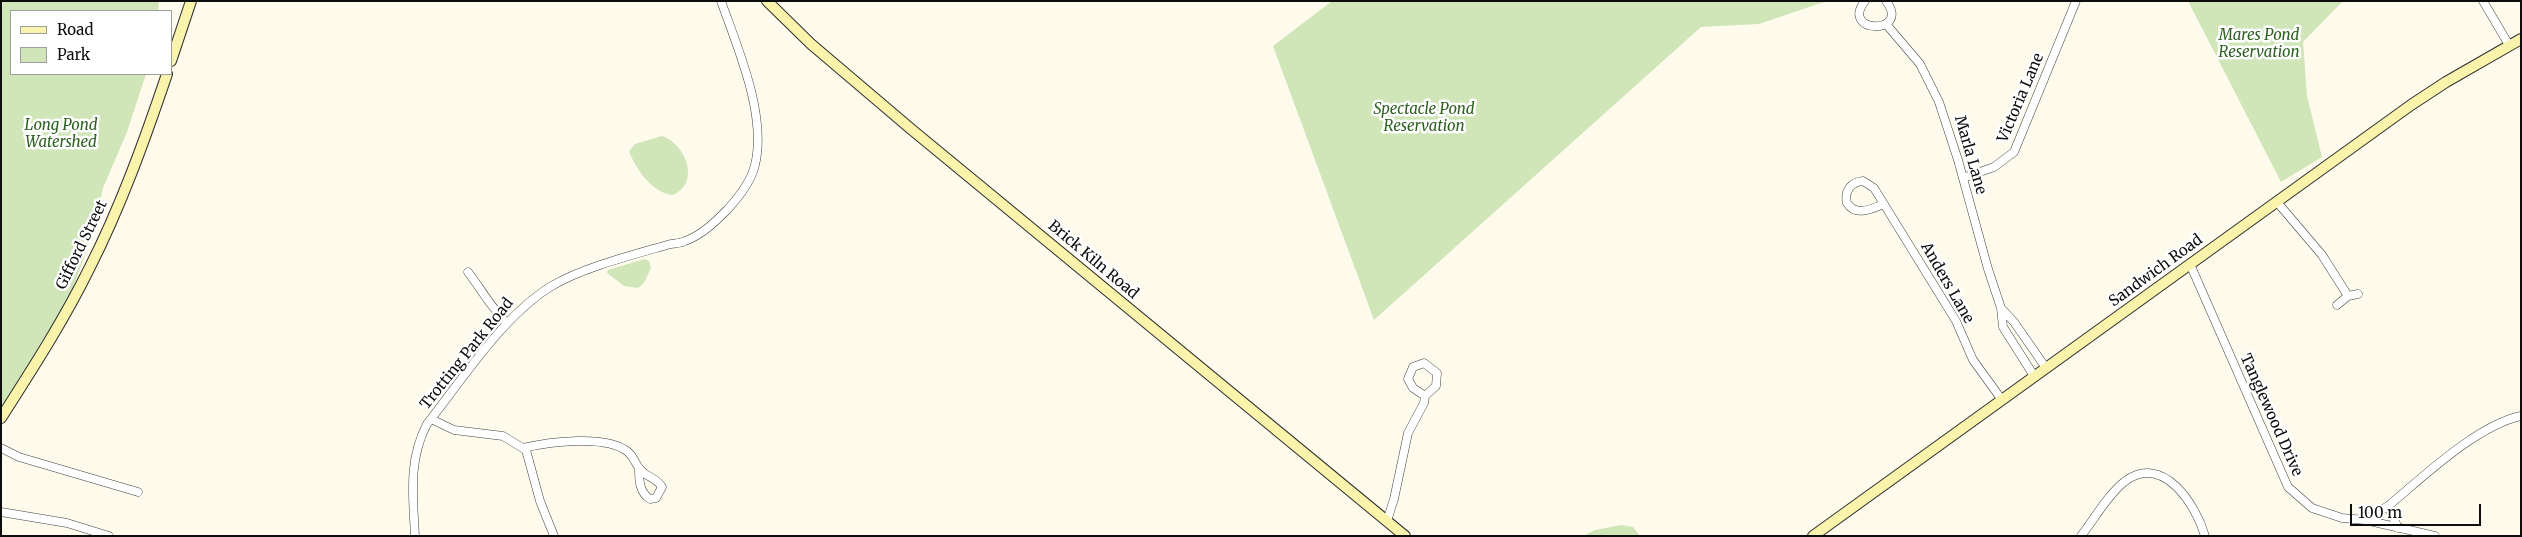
<!DOCTYPE html>
<style>
body{margin:0}
#map{position:relative;width:2522px;height:537px;overflow:hidden;background:#fefbed;font-family:Merriweather,serif}
canvas{display:block}
.frame{position:absolute;inset:0;border:2px solid #0d0d0d;pointer-events:none}
.legend{position:absolute;left:10px;top:10px;width:162px;height:65px;box-sizing:border-box;background:#fff;border:1px solid #9e9e9e;margin:0;padding:6px 9px;list-style:none;font-size:15px;color:#0d0d0d}
.legend li{display:flex;align-items:center;gap:10px;height:25px}
.legend b{width:25px;border:1px solid #9e9e9e}
.scale{position:absolute;left:2350px;top:504px;width:131px;height:22px;box-sizing:border-box;border:2px solid #0d0d0d;border-top:0;padding-left:6px;font-size:15px;line-height:18px;white-space:nowrap;color:#0d0d0d;-webkit-text-stroke:4px #fff;paint-order:stroke}
</style>
<div id="map">
<canvas width="2522" height="537"></canvas>
<div class="frame"></div>
<ul class="legend">
<li><b style="height:6px;background:#faf3ac"></b>Road</li>
<li><b style="height:14px;background:#d0e6b9"></b>Park</li>
</ul>
<div class="scale">100 m</div>
</div>
<script>
const g = document.querySelector('canvas').getContext('2d');
g.lineJoin = 'round';
function fillPath(path, color) { g.fillStyle = color; g.fill(path, 'evenodd'); }
function stroke(path, color, width, dash) { g.strokeStyle = color; g.lineWidth = width; g.lineCap = dash ? 'butt' : 'round'; g.setLineDash(dash || []); g.stroke(path); }
function label(font, color, halo, rows, align = 'center') {
  g.font = font + ' Merriweather,serif'; g.lineWidth = 5; g.setLineDash([]); g.textBaseline = 'middle'; g.strokeStyle = halo; g.fillStyle = color; for (const [text, x, y, turn = 0] of rows) {
    g.save(); g.translate(x, y); g.rotate((+turn || 0) * Math.PI / 180); g.textAlign = isNaN(turn) ? turn : align; if (halo) g.strokeText(text, 0, 0); g.fillText(text, 0, 0); g.restore();
  }
}
fillPath(new Path2D(`
 M1,1h158l-1,10h-147v63h135l-19,58 -24,56 -11,48 -28,77 -63,96z
 M1332,1h495l-68,23 -58,3 -327,293 -101,-274z
 M2188,1h155l-40,41 4,54 15,61 -41,25z
 M662,136c24,8 39,47 11,59 -20,-1 -38,-27 -44,-44l6,-7z
 M644,259l5,2 2,7 -7,15 -6,5 -14,-2 -17,-13 1,-3z
 M1621,525l12,2 7,9h-57l12,-6z`), '#d0e6b9');
const street = new Path2D(`
 M1865,1c-26,33 47,34 21,0
 M2483,1l26,44
 M1886,24l34,40 19,38 19,58 30,109 13,39 2,19 31,49
 M1963,178l31,-11 20,-15 62,-151
 M2277,202l45,53 26,41 -11,9
 M1884,204c-13,5 -28,13 -37,-1 -3,-12 4,-21 16,-22l11,7 82,133 17,39 29,40
 M2190,264l98,223 24,21 30,10 23,2 70,16
 M468,272c13,17 24,37 39,51
 M2348,296l10,-2
 M2001,308l13,14 32,46
 M431,419l23,11 49,6 23,14 14,51 14,35
 M1,448l18,9 119,35
 M523,448c26,-6 84,-14 105,4 6,5 7,11 11,16 6,9 17,9 23,19l-6,11 -6,1c-10,-6 -11,-18 -11,-29
 M1,512l66,11 42,13
 M2365,520l23,-14
 M1387,521l7,-22 14,-66 16,-30 1,-7 11,-10 1,-13 -13,-10 -11,4 -5,12 5,9 12,8
 M2398,528l-10,-22c34,-28 89,-81 133,-90
 M415,536c-2,-39 -7,-76 12,-112 35,-44 75,-107 123,-137 31,-19 82,-32 117,-42 6,-2 13,-1 18,-4 17,-6 30,-19 42,-31 12,-13 24,-28 28,-45 12,-50 -17,-116 -34,-164
 M2081,536c14,-18 26,-40 43,-54 39,-30 72,23 81,54`);
const secondary = new Path2D(`
 M767,1l44,43 100,85 494,407
 M171,61l20,-60
 M1,418c32,-50 63,-98 89,-151 31,-61 55,-128 77,-193
 M1813,536l598,-431 35,-23 75,-43`);
stroke(street, '#404040', 9);
stroke(secondary, '#2f2f2f', 12);
stroke(street, '#fff', 8);
stroke(secondary, '#faf3ac', 10);
label('italic 15px', '#2d6121', '#fff', [
 ["Mares Pond",2259,36],
 ["Reservation",2259,53],
 ["Spectacle Pond",1424,110],
 ["Reservation",1424,127],
 ["Long Pond",61,126],
 ["Watershed",61,143]
]);
label('15px', '#0d0d0d', '#fff', [
 ["Victoria Lane",2021,98,-67],
 ["Marla Lane",1970,155,74],
 ["Gifford Street",82,245,-64],
 ["Brick Kiln Road",1093,260,40],
 ["Sandwich Road",2156,271,-36],
 ["Anders Lane",1947,283,60],
 ["Trotting Park Road",467,354,-51],
 ["Tanglewood Drive",2271,415,66]
]);
</script>
